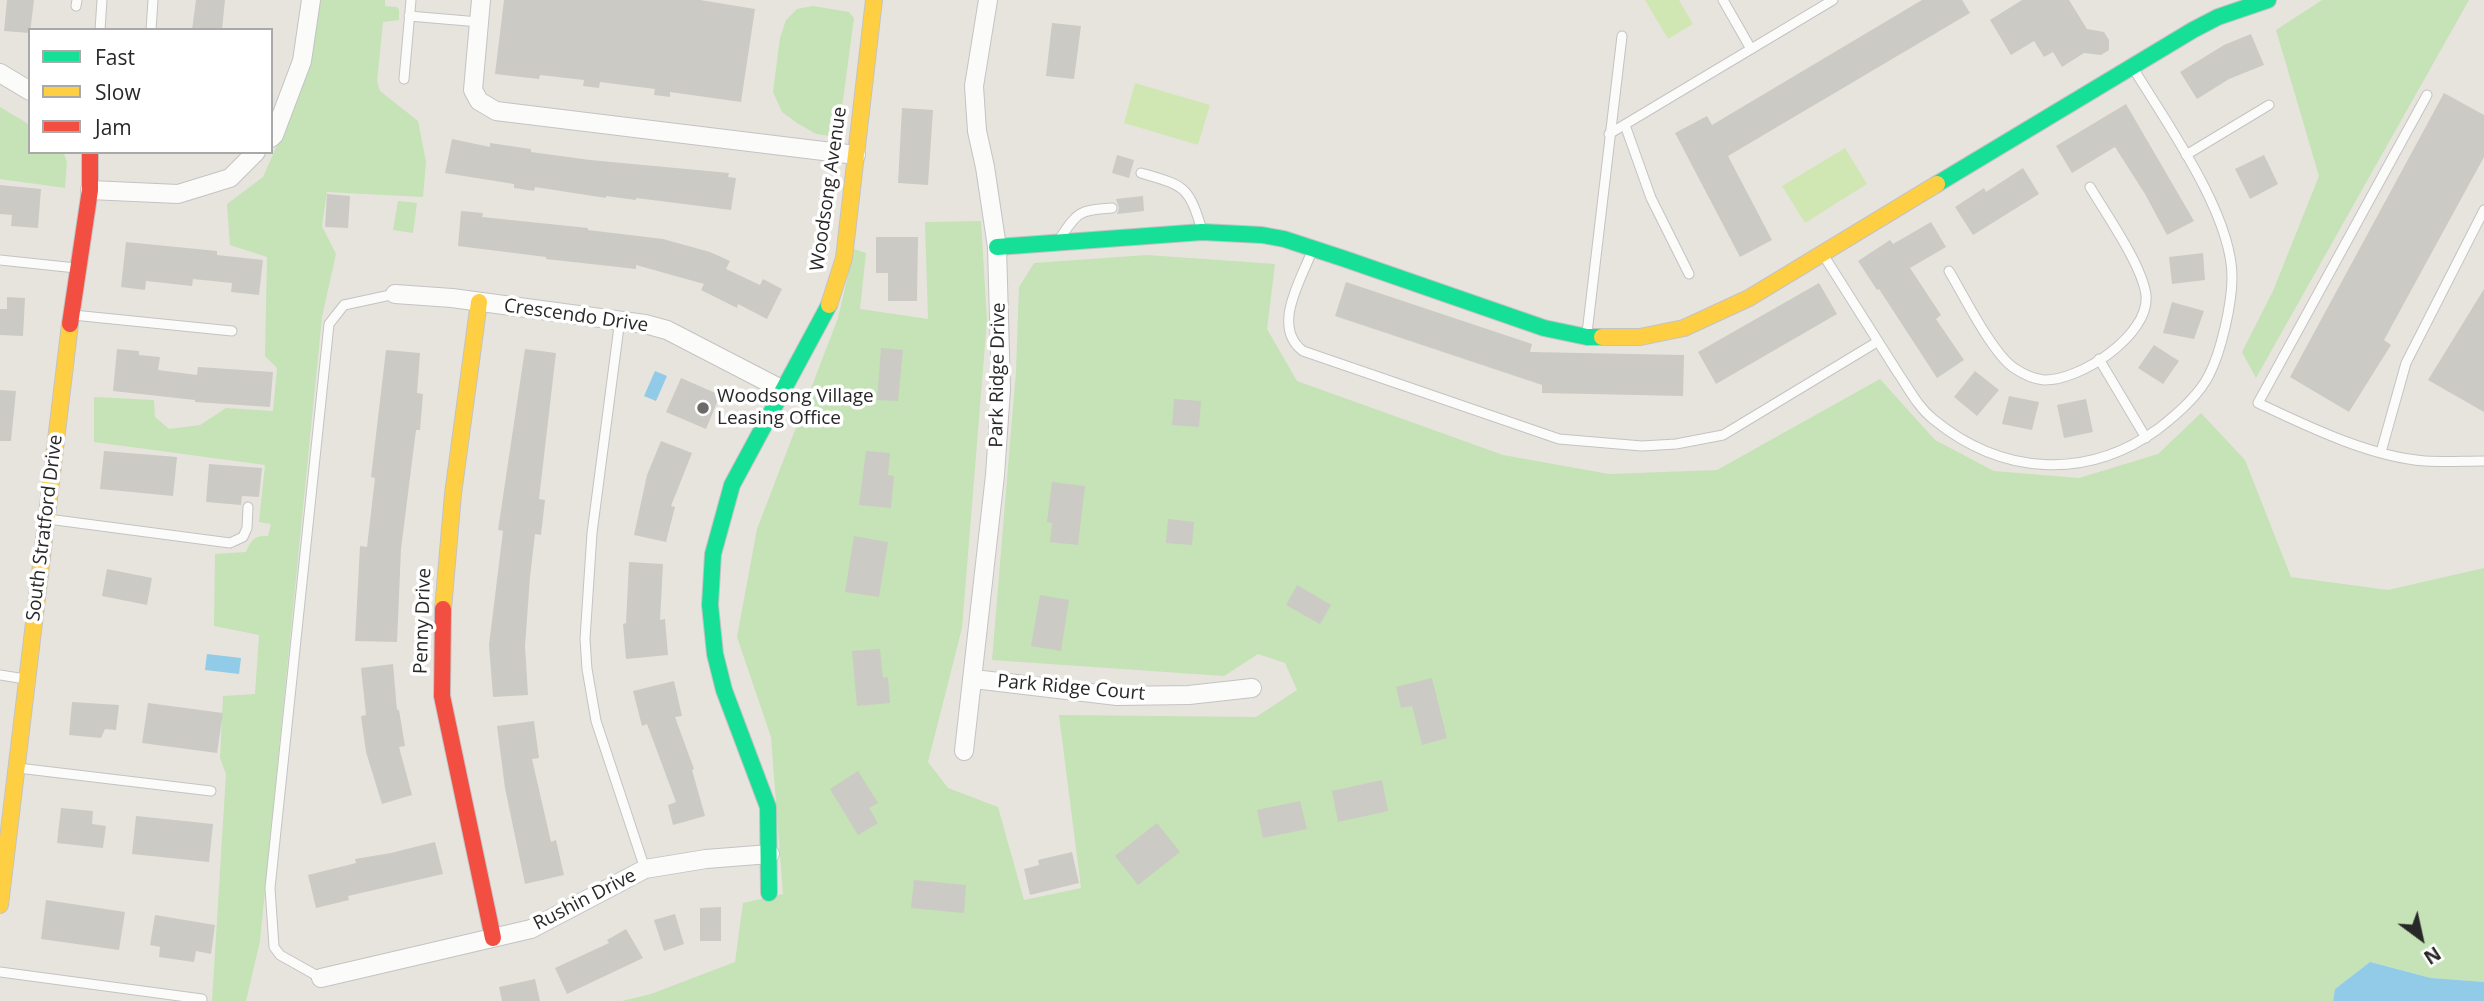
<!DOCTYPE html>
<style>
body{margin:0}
#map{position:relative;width:2484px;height:1001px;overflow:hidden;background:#e7e4de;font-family:"Open Sans",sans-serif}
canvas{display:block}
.legend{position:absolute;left:28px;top:28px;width:245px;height:126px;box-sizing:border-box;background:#fff;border:2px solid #a9a9a9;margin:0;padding:9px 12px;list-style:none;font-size:21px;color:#282828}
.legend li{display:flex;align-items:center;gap:14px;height:35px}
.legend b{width:35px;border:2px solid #a9a9a9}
.north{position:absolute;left:2386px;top:903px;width:70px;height:70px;-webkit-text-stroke:5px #fff;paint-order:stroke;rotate:147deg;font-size:19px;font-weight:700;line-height:28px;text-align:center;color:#282828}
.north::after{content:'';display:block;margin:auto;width:24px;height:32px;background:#282828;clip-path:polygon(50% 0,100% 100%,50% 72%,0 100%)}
</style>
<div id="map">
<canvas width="2484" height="1001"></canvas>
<ul class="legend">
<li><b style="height:9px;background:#16e098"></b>Fast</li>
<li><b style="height:9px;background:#ffcf43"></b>Slow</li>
<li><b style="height:9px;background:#f24e42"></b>Jam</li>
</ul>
<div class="north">N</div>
</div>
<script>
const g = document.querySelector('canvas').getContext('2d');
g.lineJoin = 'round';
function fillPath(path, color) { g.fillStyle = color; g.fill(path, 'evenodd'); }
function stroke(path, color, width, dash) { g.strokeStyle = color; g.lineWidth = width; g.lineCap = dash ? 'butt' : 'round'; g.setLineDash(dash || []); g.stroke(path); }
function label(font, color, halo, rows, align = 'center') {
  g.font = font + ' "Open Sans",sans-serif'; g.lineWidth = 7; g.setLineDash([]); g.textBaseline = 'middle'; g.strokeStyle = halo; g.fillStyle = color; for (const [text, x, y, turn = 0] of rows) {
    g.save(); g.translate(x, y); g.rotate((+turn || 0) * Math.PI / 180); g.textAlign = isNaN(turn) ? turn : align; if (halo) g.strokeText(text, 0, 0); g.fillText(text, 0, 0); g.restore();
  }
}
fillPath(new Path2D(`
 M314,0h71v6l12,1 2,3v10l-16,2 -6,59 3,10 38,30 8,41 -3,35 -96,-5 -5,34 14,28 -14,63 -62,624 -14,60h-34l14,-227 -6,-16 3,-62 32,-2 4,-59 -45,-9 1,-72 31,-2c5,-12 8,-17 22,-16l3,-12 -12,-2 6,-57 -171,-23v-45l60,3 1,17 14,12 31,-4 26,-17 47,3 4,-43 -12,-12 2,-99 -37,-12 -3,-41 36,-27 33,-75z
 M2322,0h147l-213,378 -14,-26 31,-61 46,-115 -43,-146z
 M813,6l36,6 5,6 -15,112 -10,6 -13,-2 -19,-11 -15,-11 -9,-20 7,-54 6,-18 11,-11z
 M0,107l30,18v27h33l4,9 -2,27 -65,-9z
 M398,201l19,2 -4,30 -20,-3z
 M981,221l6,99 -25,308 -34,134 20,26 50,19 26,93 57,-12 -22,-173 197,2 41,-27 -12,-27 -27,-9 -34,22 -232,-16 24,-289 3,-84 15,-24 113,-8 128,9 -8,65 30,52 206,74 106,19 108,-4 163,-91 55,61 59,31 85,7 79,-24 43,-41 44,47 46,117 97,13 96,-22v414l-53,-4 -61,-16 -35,27 -2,12h-1711l29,-7 84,-32 8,-59 40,-9 -12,-157 -34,-100 20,-108 81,-211 16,-69 12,4 -6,56 68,10 -3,-97z`), '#c5e3b6');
fillPath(new Path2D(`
 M1645,0h34l14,24 -25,15z
 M1135,83l75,22 -12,40 -74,-22z
 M1845,148l22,36 -62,39 -23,-37z`), '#d0e7b4');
fillPath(new Path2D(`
 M655,371l12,5 -11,25 -12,-5z
 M207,654l34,4 -2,16 -34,-4z
 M2370,962l61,16 53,4v19h-151l2,-12z`), '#91cbe8');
fillPath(new Path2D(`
 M7,0h27l-4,33 -26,-2z
 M196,0h29l-3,30h-30z
 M504,0h196l55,9 -14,93 -71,-10v5l-16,-2 1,-6 -55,-7 -1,6 -16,-2 1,-6 -44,-5 -1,4 -44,-5z
 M1922,0h40l8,13 -242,143 44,84 -32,17 -65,-124 32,-17 5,9z
 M2022,0h47l18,29 17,3 5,8v10l-8,5 -17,-2 -22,14 -9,-15 -9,5 -10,-16 -23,14 -21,-35z
 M1052,23l29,3 -7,53 -28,-3z
 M2251,34l13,31 -35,14 -32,20 -17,-27 44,-27z
 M2444,93l40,22v42l-100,183 7,5 -42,67 -59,-35z
 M2126,104l68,117 -27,14 -22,-41 -30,-47 -43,26 -16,-27z
 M902,108l31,2 -5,75 -30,-2z
 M452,139l38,8v-4l41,6v3l59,8 139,13 -1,4 8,1 -5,32 -95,-12v2l-30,-4v2l-71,-11 -1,4 -20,-3v-4l-69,-11z
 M1117,155l17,5 -5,18 -17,-5z
 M2264,155l14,29 -28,15 -15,-30z
 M2023,168l16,26 -66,41 -18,-28 29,-19 2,4z
 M0,185l41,4 -3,39 -27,-2 1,-11 -12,-1z
 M327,194l23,2 -2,32 -23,-1z
 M1143,196l1,15 -27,3 2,-6 -3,-9z
 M461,211l22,2 -1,4 106,11v2l75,9 47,13 20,9 -4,8 34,16 3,-6 19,10 -15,30 -29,-15 -1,4 -36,-18 3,-6 -68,-19v4l-90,-10v-2l-88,-11z
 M1931,222l15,25 -36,21 31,47 -5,4 28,41 -27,18 -58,-89 -2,1 -19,-29 32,-21 3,4z
 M876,237h42l-1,64h-29v-28h-12z
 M126,242l91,9v4l46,5 -4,35 -28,-3 1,-9 -39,-4 -1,7 -46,-5 -1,9 -24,-3z
 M2203,253l2,27 -33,4 -3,-27z
 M1346,282l186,62 -2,8 154,3 -1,41 -141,-3v-8l-207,-69z
 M1819,283l18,31 -121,70 -18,-32z
 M2484,289v123l-56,-32z
 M7,297l18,1 -2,38 -23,-1v-26h7z
 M2172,302l32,9 -10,28 -31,-6z
 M2154,345l25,16 -16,23 -25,-16z
 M881,348l22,2 -5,51 -21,-1z
 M117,349l22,2v4l21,2 -2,13 39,5 1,-8 75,5 -3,35 -75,-5v-2l-82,-9z
 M525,349l31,4 -17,146 6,1 -4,35 -6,-1 -5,43 -5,69 3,49 -35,2 -4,-52 14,-114 -5,-1z
 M386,350l34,3 -3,40 6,1 -3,36h-4l-15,119 -4,93 -42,-1 5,-95 7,1 8,-69 -4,-1z
 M1975,371l24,19 -22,26 -23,-19z
 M681,378l39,17 -14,34 -40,-17z
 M0,390l16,1 -5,50h-11z
 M2009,396l30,6 -7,28 -30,-6z
 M1174,399l27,2 -2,26 -27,-2z
 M2086,399l7,33 -29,6 -7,-33z
 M661,441l31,12 -21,53 4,1 -9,35 -32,-7 13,-60z
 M104,451l73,6 -4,39 -73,-7z
 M866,451l24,2 -2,22 6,1 -3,32 -32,-3z
 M209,464l53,4 -3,29 -17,-1 -1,9 -35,-3z
 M1052,482l33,4 -7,59 -28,-3 2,-19 -5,-1z
 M1168,519l26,3 -2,23 -26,-2z
 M854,536l34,6 -9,55 -34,-5z
 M629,562l34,2 -3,56 5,-1 3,36 -42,4 -3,-35 3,-1z
 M107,569l45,9 -5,27 -45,-9z
 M1297,585l34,20 -11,19 -34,-19z
 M1040,595l29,5 -8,51 -30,-5z
 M880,649l3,29 5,-1 2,26 -33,3 -5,-55z
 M393,664l4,46h2l6,36 -6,1 13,48 -30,9 -16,-52 -5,-36 5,-1 -5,-47z
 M1432,678l15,60 -25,7 -10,-39 -11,2 -5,-21z
 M674,681l8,35 -7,1 19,52 -2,1 13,46 -32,9 -5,-20 8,-3 -29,-78 -5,2 -9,-35z
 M72,702l47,3 -3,25 -11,-1 -4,9 -32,-3z
 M148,703l75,10 -6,40 -75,-10z
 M534,721l5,37 -7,1 19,83 5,-2 8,35 -39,9 -20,-96 -8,-62z
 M858,771l20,32 -9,5 9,15 -20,12 -28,-46z
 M1382,780l6,31 -50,11 -6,-31z
 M1300,801l7,28 -44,9 -6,-28z
 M61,808l32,3 -1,13 14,2 -3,22 -46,-5z
 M136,816l77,8 -4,38 -77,-8z
 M1157,823l23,29 -42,33 -23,-29z
 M435,842l8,32 -95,22 1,4 -33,8 -8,-33 48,-12 -1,-4 36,-6z
 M1072,852l7,31 -49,12 -6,-26 15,-4 -1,-5z
 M914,880l52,5 -2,28 -53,-5z
 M46,900l79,12 -6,38 -78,-11z
 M721,907v34h-21v-33z
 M675,914l9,30 -20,7 -10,-31z
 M155,915l60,10 -4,29 -15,-3 -2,11 -35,-5 1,-10 -10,-2z
 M626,929l17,29 -76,36 -12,-26 54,-25 -2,-3z
 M535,979l5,22h-38l-3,-14z`), '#cccac5');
const lane = new Path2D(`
 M1723,0l28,49
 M76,6l1,-6
 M409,16l70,6
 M100,30l2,-30
 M151,30l2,-30
 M404,79l7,-79
 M2427,95l-169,308c49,23 112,54 167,58 19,1 39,0 59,0
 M1625,125l26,73 38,76
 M1609,134l224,-134
 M2186,155l83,-50
 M1141,173c44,13 47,12 61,57
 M1060,238c19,-28 19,-27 52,-30
 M1312,251c-11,29 -41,76 -9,100l256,88 83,7 34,-2 47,-9 154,-93
 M1824,256c25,39 49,78 74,117 11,16 20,34 35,46 68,56 153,62 225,10 17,-13 41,-34 51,-54 12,-23 23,-71 23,-98 0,-63 -66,-155 -99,-209
 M0,260l76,8
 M1949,271c15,25 43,82 65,97 9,6 19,11 30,12 36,1 106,-45 102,-85 -4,-30 -40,-81 -56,-108
 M73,315l159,16
 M620,319l-28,214 -7,106 2,30 9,52 49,148
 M1587,333l35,-297
 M2099,359l47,79
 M2381,452l25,-89 78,-153
 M48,519l182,24 13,-6 4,-9 1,-21
 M0,675l25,4
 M18,768l193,23
 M0,972l202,27
 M321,978l-41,-23 -6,-8 -4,-59 59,-564 15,-19 51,-11`);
const street = new Path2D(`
 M481,0l-8,90 6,11 17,10 360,44
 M0,73l30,18
 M271,138l3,-3 28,-74 9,-61
 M90,190l88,4 52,-16 26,-26
 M395,294l57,4 193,26 22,6 116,60
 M974,679l143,17 72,-1 63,-7
 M964,751l31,-276 6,-86 -4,-142 -12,-80 -8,-36 -3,-45 14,-86
 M321,978l210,-49 114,-60 61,-10 64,-5`);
const fast = new Path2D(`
 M1937,184l256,-154 25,-13 50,-17
 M997,247l205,-15 60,3 22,4 61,20 199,69 43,9h15
 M769,893l-1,-86 -44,-117 -9,-36 -5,-49 3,-51 19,-69 97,-180`);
const slow = new Path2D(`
 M829,305l15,-47 30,-258
 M1602,337h38l44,-9 65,-30 188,-114
 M443,609l10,-115 26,-192
 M0,905l70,-581`);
const jam = new Path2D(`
 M70,324l20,-134v-38
 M443,609l-1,87 51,242`);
stroke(lane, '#c4c3c4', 11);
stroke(street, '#c4c3c4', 20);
stroke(fast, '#c4c3c4', 18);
stroke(slow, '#c4c3c4', 18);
stroke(jam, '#c4c3c4', 18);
stroke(lane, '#fbfbfa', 9);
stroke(street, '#fbfbfa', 18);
stroke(fast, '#16e098', 16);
stroke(slow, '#ffcf43', 16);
stroke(jam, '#f24e42', 16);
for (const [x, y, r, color] of [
 [703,408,7,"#6b6a68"]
]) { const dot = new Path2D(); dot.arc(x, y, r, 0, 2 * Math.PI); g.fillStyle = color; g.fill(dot); stroke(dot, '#fff', 2.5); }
label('19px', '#282828', '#fff', [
 ["Woodsong Avenue",829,189,-82],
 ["Crescendo Drive",576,316,8],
 ["Park Ridge Drive",998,375,-89],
 ["South Stratford Drive",45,528,-83],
 ["Penny Drive",423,621,-88],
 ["Park Ridge Court",1071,688,5],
 ["Rushin Drive",585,900,-27]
]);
label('19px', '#282828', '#fff', [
 ["Woodsong Village",717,397],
 ["Leasing Office",717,419]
], 'left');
</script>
